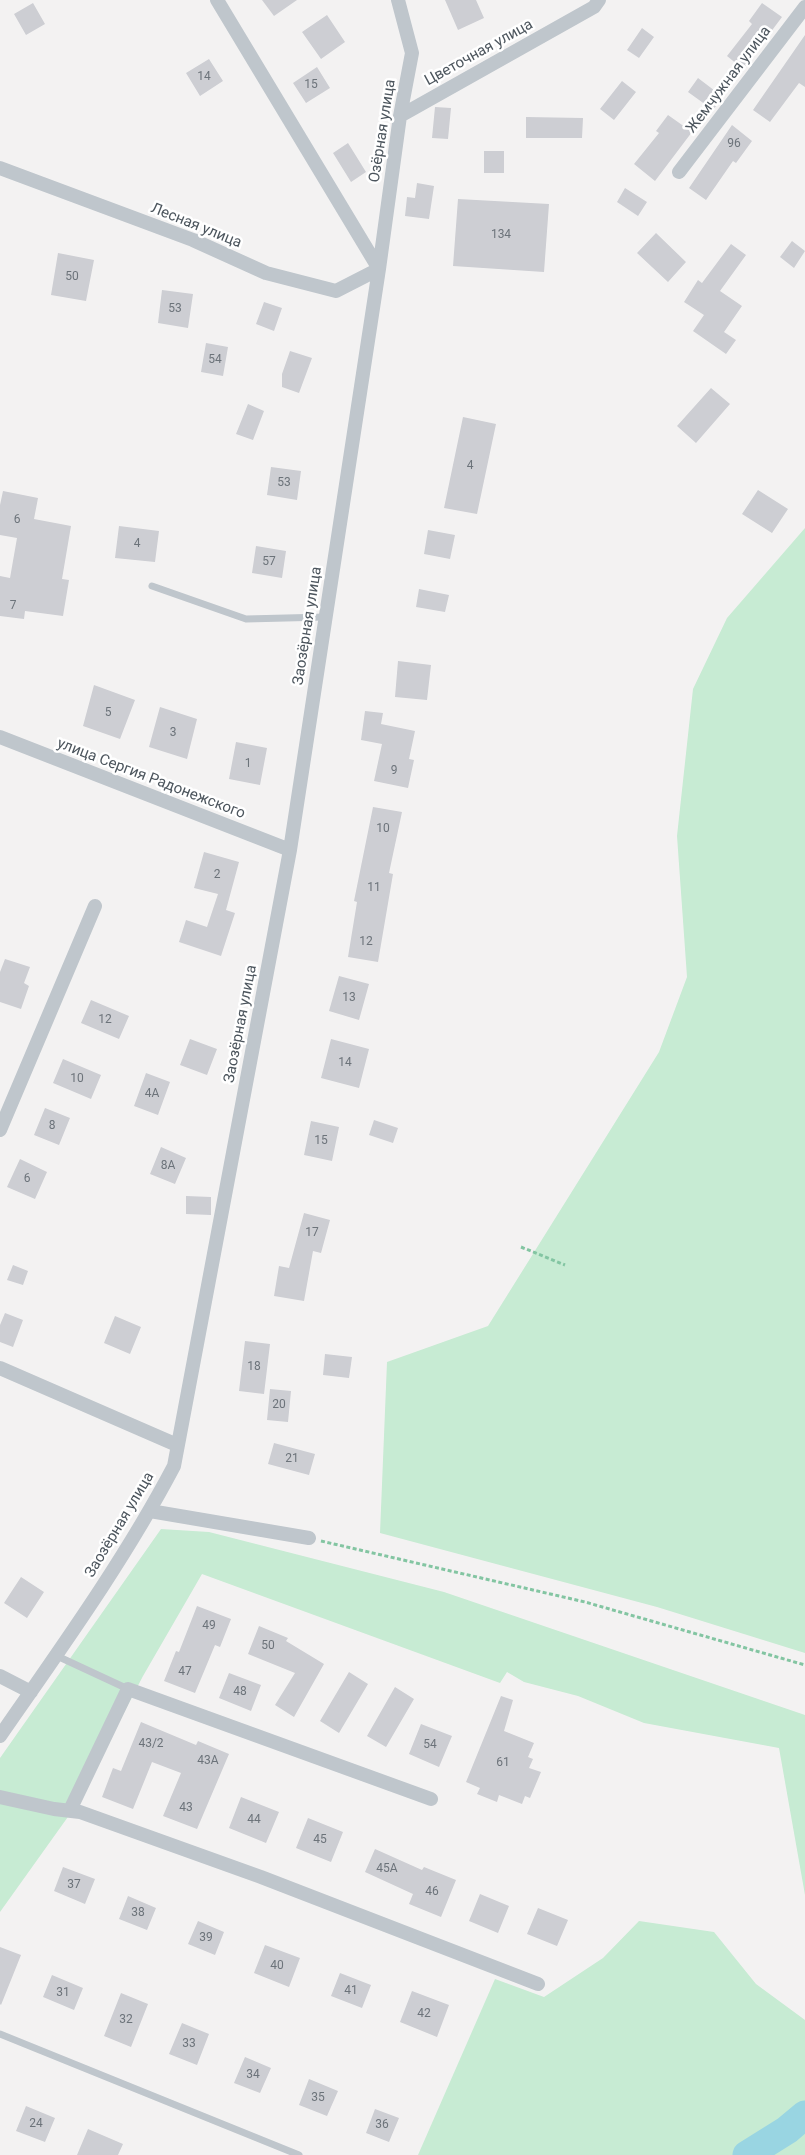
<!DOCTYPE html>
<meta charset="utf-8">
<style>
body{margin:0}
canvas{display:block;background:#f3f2f2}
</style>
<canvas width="805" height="2155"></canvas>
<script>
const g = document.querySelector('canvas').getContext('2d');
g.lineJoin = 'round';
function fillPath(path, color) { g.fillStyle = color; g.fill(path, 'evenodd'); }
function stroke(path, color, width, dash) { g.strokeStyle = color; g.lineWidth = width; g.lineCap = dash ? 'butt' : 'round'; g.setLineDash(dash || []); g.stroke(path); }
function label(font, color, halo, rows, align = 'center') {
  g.font = font + ' Roboto,sans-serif'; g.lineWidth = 5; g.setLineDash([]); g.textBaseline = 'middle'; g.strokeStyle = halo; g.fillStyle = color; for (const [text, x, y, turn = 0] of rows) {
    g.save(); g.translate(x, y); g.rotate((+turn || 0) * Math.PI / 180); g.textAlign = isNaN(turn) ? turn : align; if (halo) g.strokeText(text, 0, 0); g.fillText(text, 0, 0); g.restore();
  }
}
fillPath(new Path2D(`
 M805,528v1125l-148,-46 -277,-74 7,-171 101,-36 171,-274 28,-75 -10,-141 16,-147 34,-71z
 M161,1529l48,3 235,60 361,123v180l-26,-147 -135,-25 -66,-27 -54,-14 -17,-10 -7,11 -298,-109 -59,102 -68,131 -75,105v-154z
 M639,1921l75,11 42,52 49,36v135h-387l77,-176 49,18 59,-39z`), '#c7ebd3');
stroke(new Path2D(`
 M747,2155l40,-25 18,-15`), '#99d5e2', 29);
fillPath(new Path2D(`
 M262,0h35l-23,16z
 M445,0h31l8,18 -26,12z
 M33,3l12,21 -19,11 -12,-21z
 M762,3l20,14 -39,52 -16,-13 25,-32 -3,-3z
 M327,15l18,27 -24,17 -19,-27z
 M642,28l12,9 -15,21 -12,-8z
 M805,35v52l-6,-4 -29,39 -17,-12z
 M209,59l14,22 -23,15 -14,-23z
 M317,67l13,21 -24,15 -13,-20z
 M698,78l25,19 -10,13 -25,-18z
 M622,81l14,11 -22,28 -14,-11z
 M435,107l16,1 -3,31 -16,-1z
 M668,115l24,17 -37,49 -21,-17 25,-31 -3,-2z
 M526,117l57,1 -1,20h-56z
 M732,125l20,16 -16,22 -3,-2 -27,39 -17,-12z
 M348,143l18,29 -15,10 -18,-29z
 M484,151h20v22h-20z
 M417,183l17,3 -5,33 -24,-3 2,-19 8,1z
 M625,188l22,14 -9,14 -21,-14z
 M458,199l91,5 -5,68 -91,-6z
 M656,233l30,29 -18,20 -31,-29z
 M792,241l13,10 -11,17 -14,-11z
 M731,244l15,11 -26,36 22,15 -18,26 12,8 -10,14 -33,-23 11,-16 -20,-13 14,-22 4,3z
 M58,253l36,7 -8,41 -35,-6z
 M162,290l31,4 -5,34 -30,-5z
 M264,302l18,6 -8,23 -18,-7z
 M206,343l22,4 -5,29 -22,-4z
 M290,351l22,7 -13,35 -17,-6v-13z
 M711,388l19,16 -34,39 -19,-17z
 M248,404l16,7 -11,29 -17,-6z
 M463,417l33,7 -19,90 -33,-6z
 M271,467l30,4 -4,29 -30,-5z
 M758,490l30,19 -16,24 -30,-19z
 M3,491l35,7 -4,21 37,7 -9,53 7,1 -6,36 -38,-5 -1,8 -24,-3v-40l10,2 7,-40 -17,-3v-30z
 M119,526l40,5 -4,31 -40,-4z
 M428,530l27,5 -5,24 -26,-5z
 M256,546l30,5 -4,27 -30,-5z
 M419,589l30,6 -4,17 -29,-5z
 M398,661l33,4 -4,35 -32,-3z
 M94,685l41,15 -15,39 -37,-13z
 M160,707l37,12 -10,40 -38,-12z
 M365,711l18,2 -2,11 34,7 -6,28 5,1 -6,28 -34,-7 8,-37 -21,-4z
 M236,742l31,6 -7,37 -31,-6z
 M373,807l29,5 -13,61 4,1 -15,88 -30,-5 9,-55 -3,-1z
 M204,852l35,10 -13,48 9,3 -14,43 -42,-14 7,-22 21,7 11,-33 -24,-6z
 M5,959l25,8 -6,16 5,3 -8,23 -21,-7v-30z
 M339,976l30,8 -10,36 -30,-9z
 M91,1000l38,16 -10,23 -38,-16z
 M190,1039l27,10 -10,26 -27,-10z
 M331,1039l38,10 -10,39 -38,-10z
 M63,1059l38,16 -10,24 -38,-16z
 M146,1073l24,9 -12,33 -24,-9z
 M45,1108l25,10 -11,27 -25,-10z
 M374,1120l24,8 -5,15 -24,-8z
 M311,1121l28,6 -7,34 -28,-6z
 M161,1147l25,11 -11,26 -25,-10z
 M20,1159l27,13 -12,27 -28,-12z
 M186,1196l25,1v18l-25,-1z
 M304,1213l26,7 -9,33 -8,-2 -9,50 -30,-5 5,-30 10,2z
 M13,1265l15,6 -5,14 -16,-5z
 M5,1313l18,7 -10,27 -13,-5v-17z
 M115,1316l26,11 -11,27 -26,-11z
 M245,1341l25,3 -6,50 -25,-3z
 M325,1354l27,3 -3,21 -26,-3z
 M270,1389l21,2 -3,31 -21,-2z
 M274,1443l41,11 -6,21 -41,-11z
 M21,1577l23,15 -17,26 -23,-15z
 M197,1606l34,13 -11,28 -5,-2 -20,48 -31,-12 12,-30 3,1z
 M259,1626l29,12 -2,3 38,23 -30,53 -19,-12 20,-32 -47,-19z
 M349,1672l19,12 -29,49 -19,-12z
 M229,1673l32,12 -10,26 -32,-13z
 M395,1687l19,12 -28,48 -19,-11z
 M501,1696l12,4 -9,31 30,12 -6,14 5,2 -4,9 12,4 -11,26 -5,-2 -3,8 -23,-9 -2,7 -20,-8 3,-6 -14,-6z
 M141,1722l55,23 2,-4 31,13 -32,75 -34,-13 18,-43 -29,-11 -19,47 -31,-12 11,-29 8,3z
 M421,1724l31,12 -13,31 -30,-13z
 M241,1797l38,15 -13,31 -37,-15z
 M308,1818l35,14 -12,30 -35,-14z
 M375,1849l47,21 2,-3 32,13 -15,37 -32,-13 4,-10 -48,-22z
 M63,1867l32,12 -10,25 -31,-13z
 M480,1894l29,12 -11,27 -29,-12z
 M128,1896l28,12 -9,22 -28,-11z
 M538,1908l30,12 -11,26 -30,-12z
 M198,1921l26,11 -9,23 -27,-11z
 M265,1945l35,13 -11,29 -35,-14z
 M0,1947l21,8 -20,50 -1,-1z
 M340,1973l31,12 -9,23 -31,-12z
 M52,1975l31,13 -9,22 -31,-13z
 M412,1991l37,14 -12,32 -37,-15z
 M121,1993l27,11 -17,43 -27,-11z
 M182,2023l27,11 -12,31 -28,-11z
 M245,2057l26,11 -11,25 -26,-10z
 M309,2079l29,12 -11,25 -28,-11z
 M26,2106l29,12 -10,24 -29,-11z
 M375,2109l24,9 -10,24 -23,-9z
 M88,2129l35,15 -5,11h-41z`), '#cdced3');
stroke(new Path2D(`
 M521,1247l44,18
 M321,1541l264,61 220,63`), '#83c5a2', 3, [4, 2.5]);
stroke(new Path2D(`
 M152,586l94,33 80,-2
 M57,1656l71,33
 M0,2034l299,121`), '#bfc6cc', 7);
stroke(new Path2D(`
 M217,0l162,269
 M400,116l194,-109 5,-7
 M0,168l193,72 73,33 70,18 43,-22
 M679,172l126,-165
 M0,737l290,113
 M0,1130l95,-224
 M0,1368l177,77
 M150,1511l159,27
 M0,1676l31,16
 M0,1736c61,-88 124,-175 174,-270l116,-616 89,-581 21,-153 12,-63 -14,-53
 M0,1797l54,12 26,3 181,65 277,107
 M70,1810l58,-121 303,110`), '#bfc6cc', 14);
label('12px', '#6c737a', null, [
 ["14",204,77],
 ["15",311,85],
 ["96",734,144],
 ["134",501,235],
 ["50",72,277],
 ["53",175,309],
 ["54",215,360],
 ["4",470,466],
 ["53",284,483],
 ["6",17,520],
 ["4",137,544],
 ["57",269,562],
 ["7",13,606],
 ["5",108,713],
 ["3",173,733],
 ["1",248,764],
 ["9",394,771],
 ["10",383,829],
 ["2",217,875],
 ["11",374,888],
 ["12",366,942],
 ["13",349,998],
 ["12",105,1020],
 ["14",345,1063],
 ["10",77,1079],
 ["4А",152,1094],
 ["8",52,1126],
 ["15",321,1141],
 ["8А",168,1166],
 ["6",27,1179],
 ["17",312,1233],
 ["18",254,1367],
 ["20",279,1405],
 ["21",292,1459],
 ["49",209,1626],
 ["50",268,1646],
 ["47",185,1672],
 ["48",240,1692],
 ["43/2",151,1744],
 ["54",430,1745],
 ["43А",208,1761],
 ["61",503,1763],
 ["43",186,1808],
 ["44",254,1820],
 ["45",320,1840],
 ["45А",387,1869],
 ["37",74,1885],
 ["46",432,1892],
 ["38",138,1913],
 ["39",206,1938],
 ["40",277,1966],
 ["41",351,1991],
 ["31",63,1993],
 ["42",424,2014],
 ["32",126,2020],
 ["33",189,2044],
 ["34",253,2075],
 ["35",318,2098],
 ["24",36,2124],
 ["36",382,2125]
]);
label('15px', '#4c555d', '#fff', [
 ["Цветочная улица",479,53,-29],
 ["Жемчужная улица",729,80,-53],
 ["Озёрная улица",383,131,-81],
 ["Лесная улица",196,226,22],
 ["Заозёрная улица",308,626,-81],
 ["улица Сергия Радонежского",151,779,21],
 ["Заозёрная улица",241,1024,-79],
 ["Заозёрная улица",120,1525,-59]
]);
</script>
